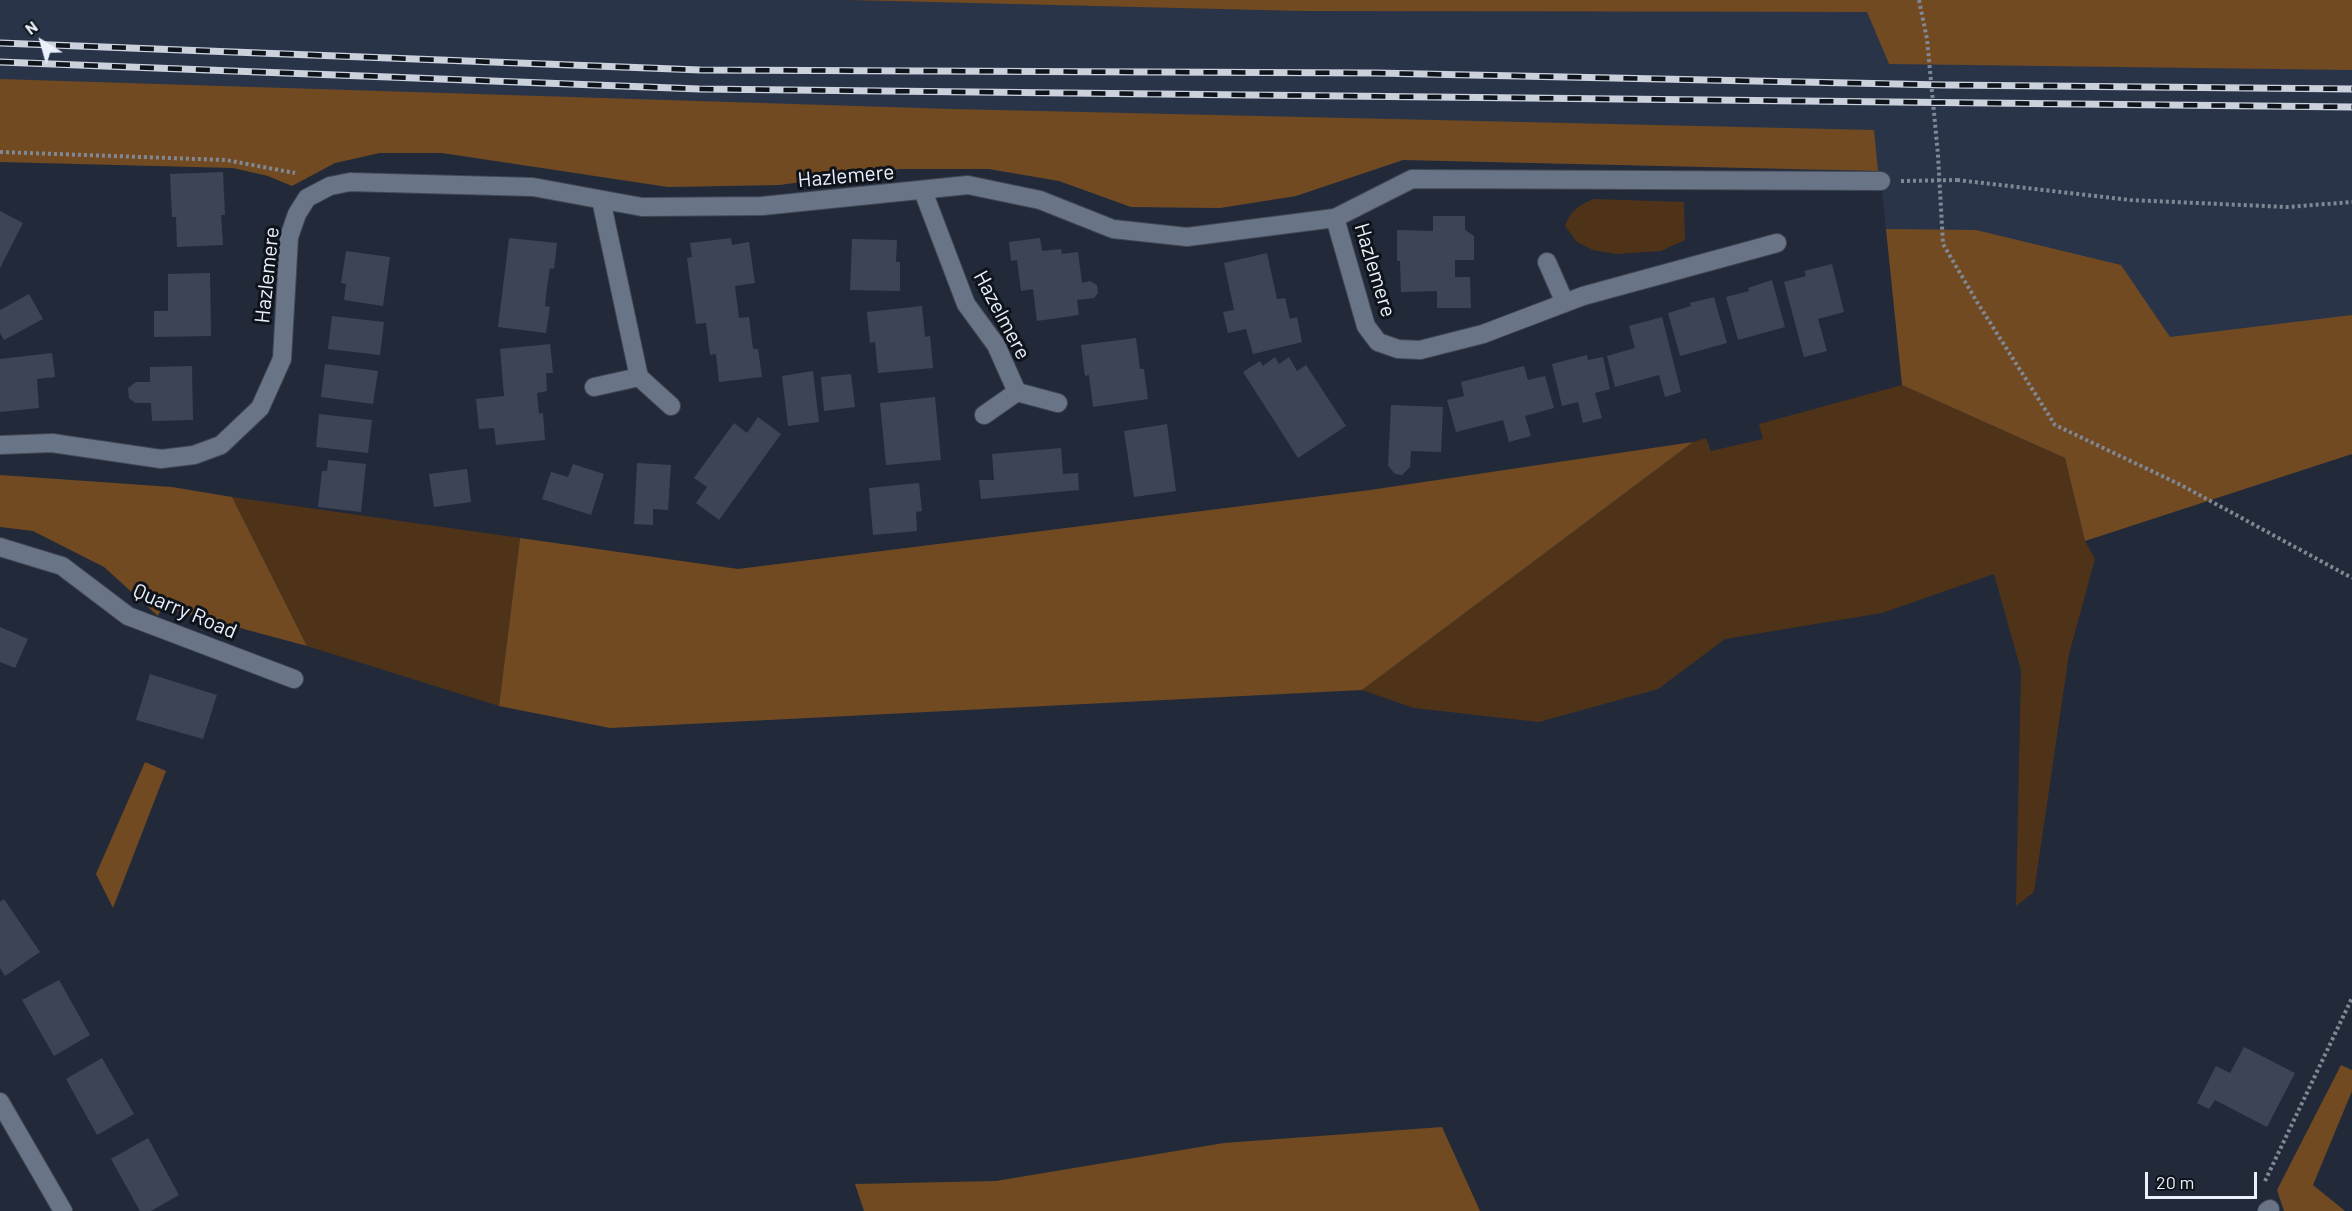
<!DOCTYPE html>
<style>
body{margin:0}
#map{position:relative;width:2352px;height:1211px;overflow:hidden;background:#222a3a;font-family:Barlow,sans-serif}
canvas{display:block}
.north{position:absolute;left:12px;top:12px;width:60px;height:60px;-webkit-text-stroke:4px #0f131a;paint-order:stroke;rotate:323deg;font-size:16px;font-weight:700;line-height:24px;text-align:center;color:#ebf1fc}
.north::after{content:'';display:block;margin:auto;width:21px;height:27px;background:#ebf1fc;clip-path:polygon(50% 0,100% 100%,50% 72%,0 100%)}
.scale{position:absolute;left:2145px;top:1172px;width:112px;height:27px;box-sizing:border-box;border:3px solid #ebf1fc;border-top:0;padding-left:8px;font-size:18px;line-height:21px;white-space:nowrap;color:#ebf1fc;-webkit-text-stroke:4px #0f131a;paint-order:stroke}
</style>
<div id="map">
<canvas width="2352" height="1211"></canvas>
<div class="north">N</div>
<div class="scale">20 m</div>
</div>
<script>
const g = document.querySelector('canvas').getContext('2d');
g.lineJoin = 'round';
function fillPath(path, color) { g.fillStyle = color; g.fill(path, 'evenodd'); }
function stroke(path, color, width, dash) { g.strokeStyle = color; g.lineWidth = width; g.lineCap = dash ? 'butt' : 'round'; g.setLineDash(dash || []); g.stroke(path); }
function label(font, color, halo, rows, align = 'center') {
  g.font = font + ' Barlow,sans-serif'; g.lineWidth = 6; g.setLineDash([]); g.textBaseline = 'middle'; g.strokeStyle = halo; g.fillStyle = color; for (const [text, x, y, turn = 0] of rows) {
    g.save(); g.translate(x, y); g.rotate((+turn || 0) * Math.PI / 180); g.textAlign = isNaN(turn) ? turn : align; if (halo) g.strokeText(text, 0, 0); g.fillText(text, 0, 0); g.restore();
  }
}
fillPath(new Path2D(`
 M0,0h847l453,11 567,1 22,52 463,-53v443l-287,4 -163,-73 -21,-204 -4,-10 -474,-11 -107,36 -76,12 -89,-1 -72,-26 -70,-12h-89l-121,16 -111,2 -226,-34h-62l-380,-18z`), '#293449');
fillPath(new Path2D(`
 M1594,199l90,3 1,38 -24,11 -46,3 -22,-4 -16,-8 -12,-16c6,-15 13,-21 29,-27z
 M1902,385l163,73 20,83 10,18 -26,95 -35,238 -18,14 5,-236 -27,-96 -112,39 -157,26 -67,50 -119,33 -125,-14 -52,-18 331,-248 13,-4 5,13 52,-12 -4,-15z
 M232,497l288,41 -21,168 -192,-60z`), '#4f3318');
fillPath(new Path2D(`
 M847,0h1505v70l-463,-6 -22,-52 -567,-1z
 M0,79l952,30 922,21 4,41 -475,-11 -107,36 -76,12 -89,-1 -72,-26 -70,-12h-89l-121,16 -111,2 -226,-34h-62l-45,10 -43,23 -24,-10 -35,-8 -233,-6z
 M1886,229l90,1 145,35 49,72 182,-22v139l-267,87 -20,-83 -163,-73z
 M1693,442l-331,248 -752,38 -111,-22 21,-168 218,31 632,-79z
 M0,475l172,12 60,10 75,149 -145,-39 -4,9 -54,-49 -71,-36 -33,-4z
 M145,762l21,9 -53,137 -17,-34z
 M2341,1065l11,5v21l-39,94 32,26h-61l-7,-21z
 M1442,1127l38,84h-616l-9,-27 141,-3 228,-38z`), '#714a22');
fillPath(new Path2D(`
 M223,172l2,43h-4l2,30 -46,2 -1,-30h-4l-2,-43z
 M0,211l23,12 -23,45z
 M1433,216h32v14l9,6v24h-19v17h15l1,31h-34v-17l-36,1 -1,-31h-3v-31l36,1z
 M509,238l48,5 -3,26 -4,-1 -3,19 -2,19 5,1 -4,26 -48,-6z
 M731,238l1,7 17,-3 6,41 -20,3 4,32 10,-1 4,32h5l4,28 -43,5 -3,-28 -6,1 -4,-32 -10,1 -9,-66 5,-1 -2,-14z
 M1040,238l2,13 19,-2 1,5 16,-2 4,31 8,-2 7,4 1,8 -4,5 -17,2 2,15 -42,6 -4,-32 -12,2 -4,-31 -6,1 -2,-19z
 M852,239l45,1 -1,22h4v29l-50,-1z
 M346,251l44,6 -7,49 -39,-6 2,-16 -5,-1z
 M1267,253l10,46 8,-1 5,21 7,-2 5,25 -49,12 -7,-25 -18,4 -5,-21 11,-2 -10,-47z
 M1832,264l12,48 -26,7 9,32 -23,6 -20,-75 22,-6 -2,-5z
 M210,273l1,63 -57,1v-26h14v-37z
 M1772,280l13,47 -47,13 -12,-43 23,-6 -1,-3z
 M29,294l14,25 -39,21 -4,-7v-23z
 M1714,297l13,46 -47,13 -12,-43 23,-7 -1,-3z
 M922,306l3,31 5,-1 3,32 -55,5 -3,-31 -5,1 -3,-31z
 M332,316l52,6 -4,33 -52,-6z
 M1662,317l19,75 -16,5 -6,-22 -44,12 -8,-31 28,-8 -6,-22z
 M1136,338l4,31h4l4,30 -55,8 -4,-32 -4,1 -4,-31z
 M550,344l3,29h-7l1,18 -10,2 2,21 4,-1 2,27 -49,5 -2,-17 -15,1 -3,-30 28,-3 -4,-47z
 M52,353l3,24 -18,2 2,29 -39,4v-53z
 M1587,355l1,5 15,-3 7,32 -15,4 7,25 -19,5 -5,-21 -16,4 -10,-42z
 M1275,357l4,7 10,-7 8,14 9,-6 40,61 -48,32 -55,-86 17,-11 3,5z
 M325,364l53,7 -5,33 -52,-7z
 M192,366l1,54 -41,1 -1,-18h-16l-6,-5 -1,-10 8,-6h14v-15z
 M1524,366l4,14 17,-4 9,32 -29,8 6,20 -22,6 -6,-22 -47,12 -9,-32 17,-4 -3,-14z
 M813,371l6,51 -31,4 -6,-50z
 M851,374l4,33 -31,4 -3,-34z
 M935,397l6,63 -55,5 -6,-62z
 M1391,405l52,2 -2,45 -30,-1 -1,16 -8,8 -7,-1 -7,-8z
 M319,414l53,6 -4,33 -52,-6z
 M758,417l23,17 -62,86 -23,-17 11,-16 -13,-9 40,-55 13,10z
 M1167,424l9,67 -42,6 -10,-66z
 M1061,448l2,26 15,-1 1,17 -98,9 -2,-19h15l-2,-26z
 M328,460l38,4 -5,48 -43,-5 4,-36h5z
 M637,463l34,2 -3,45 -15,-1v16l-19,-1z
 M573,464l31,10 -13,41 -49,-16 9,-27 17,5z
 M467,469l4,33 -37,5 -5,-33z
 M919,483l3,28 -6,1 1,19 -44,4 -4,-47z
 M0,627l28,12 -13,29 -15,-6z
 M150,674l67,21 -14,44 -67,-19z
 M4,899l36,53 -35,24 -5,-8v-66z
 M59,980l31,55 -36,21 -32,-56z
 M2244,1047l51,26 -28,54 -52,-27 -6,9 -12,-6 19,-37 14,7z
 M102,1058l32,56 -37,21 -31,-56z
 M148,1138l31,57 -28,16h-11l-29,-52z`), '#3c4556');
const service = new Path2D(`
 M1335,218l77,-39 469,2
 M0,547l62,19 66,50 166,63
 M2267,1211l3,-2`);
const minor = new Path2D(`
 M923,191l43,113 30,41 21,47
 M601,200l38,177
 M1547,262l18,41
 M594,387l45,-10 32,29
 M984,415l33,-23 41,11
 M0,445l52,-2 109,16 33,-4 27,-10 39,-37 22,-49 7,-122 8,-23 10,-16 23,-12 20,-4 183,5 109,20 120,-1 206,-21 72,15 73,29 74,8 148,-19 31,108 12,16 20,7 22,1 63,-16 100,-38 194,-53
 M0,1102l63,109`);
stroke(service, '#414856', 20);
stroke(minor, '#414856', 20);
stroke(new Path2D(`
 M1919,0l8,39 11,116 5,89 34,58 78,123 126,60 171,93
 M0,152l226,8 69,13
 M1957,180l173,20 157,7 65,-5
 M2265,1181l87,-183`), '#808895', 4, [3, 3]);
stroke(service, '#6a7487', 18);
stroke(minor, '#6a7487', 18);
const rail = new Path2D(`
 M0,43l700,27 676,3 568,12 408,4
 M0,62l699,27 1653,18`);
stroke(rail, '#cbd2dd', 7);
stroke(rail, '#0f131a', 4.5, [14]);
stroke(new Path2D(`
 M1901,181l56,-1`), '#808895', 4, [3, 3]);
label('21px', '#ebf1fc', '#0f131a', [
 ["Hazlemere",846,176,-5],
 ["Hazlemere",1375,270,73],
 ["Hazlemere",267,275,-84],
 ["Hazelmere",1002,315,62],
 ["Quarry Road",185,611,23]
]);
</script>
